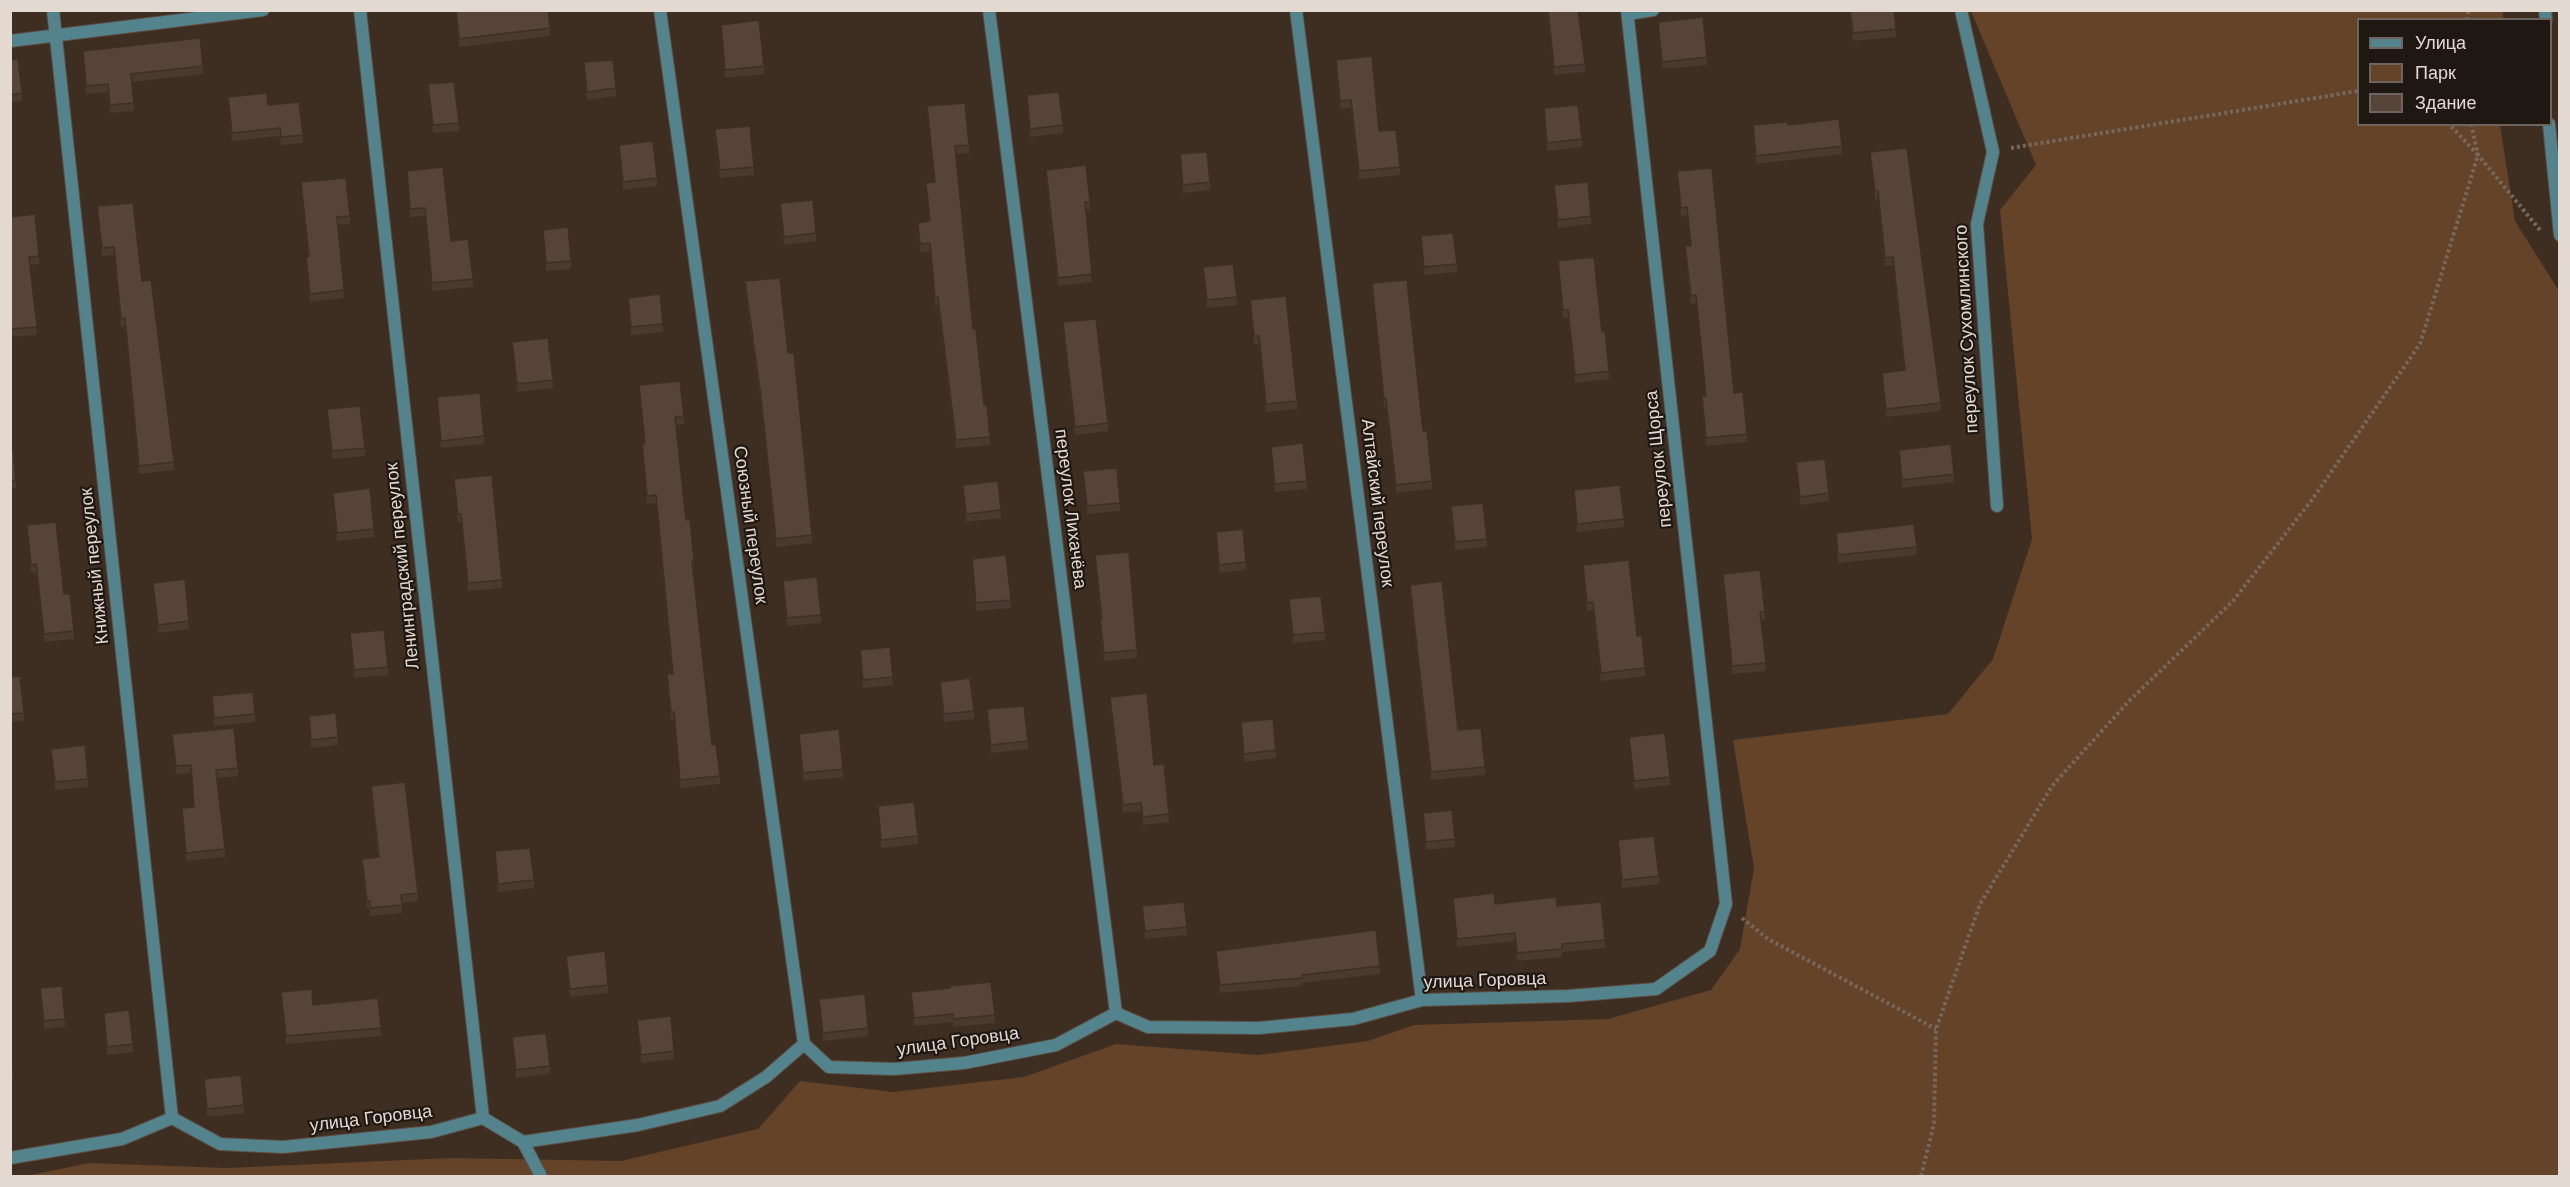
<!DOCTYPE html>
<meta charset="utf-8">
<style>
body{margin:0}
#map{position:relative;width:2570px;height:1187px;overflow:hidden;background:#3e2e21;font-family:Helvetica,sans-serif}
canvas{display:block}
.frame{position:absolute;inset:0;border:12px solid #e3d9d1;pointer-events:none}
.legend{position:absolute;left:2357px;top:18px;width:195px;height:108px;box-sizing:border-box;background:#1f1812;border:2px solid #6d655e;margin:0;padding:8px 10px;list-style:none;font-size:18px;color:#e3d9d1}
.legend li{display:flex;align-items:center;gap:12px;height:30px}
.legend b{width:30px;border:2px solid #6d655e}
</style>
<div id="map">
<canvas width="2570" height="1187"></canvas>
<div class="frame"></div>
<ul class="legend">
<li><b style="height:8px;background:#53848e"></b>Улица</li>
<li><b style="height:16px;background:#644328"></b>Парк</li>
<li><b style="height:16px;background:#554437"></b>Здание</li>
</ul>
</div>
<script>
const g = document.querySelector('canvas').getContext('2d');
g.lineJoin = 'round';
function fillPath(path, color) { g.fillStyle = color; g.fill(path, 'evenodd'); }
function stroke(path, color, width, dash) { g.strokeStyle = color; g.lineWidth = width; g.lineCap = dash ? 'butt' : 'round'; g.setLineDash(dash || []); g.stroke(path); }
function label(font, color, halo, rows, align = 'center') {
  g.font = font + ' Helvetica,sans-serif'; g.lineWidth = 4.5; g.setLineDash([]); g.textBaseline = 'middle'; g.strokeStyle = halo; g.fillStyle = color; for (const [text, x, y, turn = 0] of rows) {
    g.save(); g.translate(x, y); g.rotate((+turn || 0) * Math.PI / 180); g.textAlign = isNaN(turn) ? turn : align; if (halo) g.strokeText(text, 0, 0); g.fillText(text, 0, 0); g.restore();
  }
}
fillPath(new Path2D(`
 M1971,11h532v8l-145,1v104l142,1 15,96 44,70v885h-2533l63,-13 138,5 224,-10 170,3 137,-32 42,-48 93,11 131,-15 92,-33 142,11 110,-14 46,-16 194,-6 103,-29 29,-41 14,-81 -21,-128 215,-26 45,-55 39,-120 -32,-329 36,-45z`), '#644328');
const service = new Path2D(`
 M523,1142l18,34`);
const minor = new Path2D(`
 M53,10l119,1108
 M360,10l123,1108
 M660,10l144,1034
 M989,10l127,1003
 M1296,10l126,990
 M1961,10l32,142 -16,72 20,282
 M2545,10l1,10
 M1628,14l25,-4
 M10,41l253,-31
 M2549,124l11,111
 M10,1158l112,-19 50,-21 48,26 63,3 148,-15 52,-14 40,24 115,-17 82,-19 46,-29 38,-33 25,23 65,2 70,-6 92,-18 60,-32 32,14 111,1 94,-9 69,-19 146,-4 88,-7 54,-38 16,-47 -99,-894`);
stroke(service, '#5c4d41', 14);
stroke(minor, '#5c4d41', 14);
stroke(new Path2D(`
 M2467,20l2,-10
 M2471,124l7,31 62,75
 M2011,148l347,-57
 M1742,918l26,21 168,90
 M1921,1176l13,-52 2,-95 44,-125 72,-118 76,-84 105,-101 78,-100 109,-157 58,-189 -29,-31`), '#76685d', 4, [3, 3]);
stroke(service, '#53848e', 12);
stroke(minor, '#53848e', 12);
fillPath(new Path2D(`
 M456,10l94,18v8l-91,11z
 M1547,10h31l7,54v8l-31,3z
 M1849,10h45l2,27 -43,4z
 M1658,22l49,35v8l-45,4z
 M721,25l43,41v8l-39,4z
 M83,51l120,15v8l-71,8 2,29 -24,2 -2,-21 -22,2z
 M10,60l12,33v8l-12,2z
 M1336,60l64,107v8l-41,4 -8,-71 -11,1z
 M584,62l32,26v8l-29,4z
 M428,84l31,39v8l-26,2z
 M1027,95l36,30v8l-33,4z
 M228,97l40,8 35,30v8l-22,2 -1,-9 -48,5z
 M927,106l42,39v8l-13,1 17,175 11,76 6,32v8l-34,3 -18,-143h-3l-5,-54 -10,1 -2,-21v-8l11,-1 -3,-39 9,-1 -8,-68z
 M1544,108l38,31v8l-35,4z
 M1753,125h35l54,21v8l-86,10z
 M715,129l39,38v8l-34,3 -5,-41z
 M619,145l38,33v8l-34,4z
 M1870,152l71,251v8l-55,6 -4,-44 22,-3 -11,-105 -8,1 -7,-67h-3z
 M1180,154l30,28v8l-27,3z
 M1712,168l22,225 13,41v8l-41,4 -4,-42v-8h4l-10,-93 -5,1 -6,-50v-8h6l-4,-31 -6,1 -4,-45z
 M1046,170l44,32v8h-5l7,72 -34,4 -12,-109z
 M407,171l44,70 22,38v8l-41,4 -7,-75 -15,1z
 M301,182l49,34v8l-12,1 6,73 -34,4 -4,-37v-8l2,-1 -7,-66z
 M1554,185l37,31v8l-33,4z
 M780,203l36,30v8l-32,4z
 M97,206l45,75 32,181v8l-35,4 -14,-148 -4,1 -7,-72 -12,1z
 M10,217l29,39v8l-9,1 7,70 -27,2z
 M543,230l28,31v8l-25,2z
 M1421,236l36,28v8l-33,3z
 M1558,261l51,110v8l-34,4 -7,-65h-5z
 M1203,267l34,30v8l-30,3z
 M745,281l43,72 24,182v8l-36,4 -15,-142 -16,-116z
 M1372,283l51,148 9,50v8l-36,4 -10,-86h-2z
 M628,298l35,26v8l-32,3z
 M1250,300l47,101v8l-31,3 -7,-68h-5z
 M1063,322l45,101v8l-33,4 -12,-105z
 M512,342l41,38v8l-36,4z
 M639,385l45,31v8l-8,1 10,95 8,40v8h-1l19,177 8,31v8l-40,4 -6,-68h-3l-4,-38v-8h5l-16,-171 -9,1 -5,-52v-8h2z
 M437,397l47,39v8l-43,4z
 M327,409l38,39v8l-33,3z
 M1271,447l36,34v8l-32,3z
 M10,450l6,30v8l-6,1z
 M1899,450l55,24v8l-52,6z
 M1796,462l33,31v8l-29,4z
 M1083,471l37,32v8l-33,3z
 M454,479l48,101v8l-34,3 -7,-69h-3z
 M963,485l38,25v8l-35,4z
 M1574,490l50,29v8l-47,5z
 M333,493l41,36v8l-37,4z
 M1451,506l36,33v8l-32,3z
 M27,525l37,69 10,37v8l-30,3 -8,-70 -5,1z
 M1216,532l30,30v8l-27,3z
 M1836,533l81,14v8l-79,8z
 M1095,555l42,95v8l-33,3 -4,-34v-8h1z
 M972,559l39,41v8l-35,3z
 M1583,565l54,71 8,32v8l-44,5 -8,-71 -6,1z
 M1723,574l42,38v8h-4l5,51 -34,3z
 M783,581l38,34v8l-34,3z
 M153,583l36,38v8l-31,4z
 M1410,585l48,145 27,37v8l-54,5 -21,-187z
 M1289,599l36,33v8l-32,3z
 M350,633l38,34v8l-34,3z
 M860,650l33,27v8l-30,3z
 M10,677l14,36v8l-14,1z
 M940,682l34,29v8l-30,3 -4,-32z
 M212,696l43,18v8l-41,4z
 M1110,697l44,68 15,49v8l-26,3 -2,-14 -18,2 -13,-108z
 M987,709l41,32v8l-37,4z
 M309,716l29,21v8l-27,3z
 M1241,722l35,28v8l-32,4z
 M172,734l66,34v8l-21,2 8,71v8l-39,4 -4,-53 12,-1 -3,-34 -15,1z
 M799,734l44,35v8l-40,4z
 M1629,737l41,40v8l-36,4z
 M51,749l37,30v8l-33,3z
 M371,786l47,107v8l-16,2v10l-32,3v-7h-3l-5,-50 16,-2 -7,-63z
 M878,806l40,30v8l-37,4z
 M1423,813l32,26v8l-29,3z
 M1618,840l41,36v8l-37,4z
 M495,851l39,29v8l-36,4z
 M1453,898l42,6 62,2 48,34v8l-43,4v5l-45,4 -2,-20 -58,6z
 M1142,906l45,21v8l-42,4z
 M1216,951l164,15v8l-78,9v3l-82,7z
 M566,956l42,29v8l-38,4z
 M40,988l25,31v8l-21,2z
 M950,988l45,27v8l-42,4v-5l-39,4 -3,-34z
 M281,992l32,13 68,23v8l-95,8z
 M819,999l49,29v8l-45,5z
 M104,1013l29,31v8l-26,3z
 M637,1020l37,31v8l-33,4z
 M512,1037l38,29v8l-34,4z
 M10,1050l3,19v8h-3z
 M204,1079l40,26v8l-37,4z`), '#493a2f');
const building = new Path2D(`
 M456,10h92l2,18 -91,11z
 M1548,10h30l7,54 -31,3z
 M1850,10h44l2,19 -43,4z
 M1703,17l4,40 -45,5 -4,-40z
 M759,20l5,46 -39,4 -4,-45z
 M200,38l3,28 -72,8 3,29 -24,2 -2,-21 -22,2 -3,-35z
 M1372,56l7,75 17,-1 4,37 -41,4 -8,-71 -11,1 -4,-41z
 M18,59l4,34 -12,2v-35z
 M613,60l3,28 -29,4 -3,-30z
 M454,82l5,41 -26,2 -5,-41z
 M1059,92l4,33 -33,4 -3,-34z
 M267,93l1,12 31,-3 4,33 -22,2 -1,-9 -48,5 -4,-36z
 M965,103l4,42 -14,1 18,183h3l8,76h3l3,32 -34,3 -18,-143h-3l-5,-54 -10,1 -2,-21 12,-2 -4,-38 9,-1 -8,-76z
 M1578,105l4,34 -35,4 -3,-35z
 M1839,119l3,27 -86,10 -3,-31 34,-3 1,3z
 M750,126l4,41 -34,3 -5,-41z
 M653,141l4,37 -34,4 -4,-37z
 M1907,148l34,255 -55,6 -4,-36 23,-3 -12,-113 -8,1 -7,-67h-3l-5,-39z
 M1207,152l3,30 -27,3 -3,-31z
 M1086,165l4,37h-5l7,72 -34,4 -12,-108z
 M443,167l8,74 17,-2 5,40 -41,4 -7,-75 -15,1 -3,-38z
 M1712,168l22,225 9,-1 4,42 -41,4 -4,-42h4l-10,-101 -5,1 -6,-50h6l-4,-39 -6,1 -4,-37z
 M346,178l4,38 -13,1 7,73 -34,4 -4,-37 3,-1 -8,-74z
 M1588,182l3,34 -33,4 -4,-35z
 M813,200l3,33 -32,4 -4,-34z
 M133,203l9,78 9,-1 23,182 -35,4 -14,-148 -4,1 -7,-72 -12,1 -5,-42z
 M35,214l4,42 -10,1 8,70 -27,2v-112z
 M568,227l3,34 -25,2 -3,-33z
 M1453,233l4,31 -33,3 -3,-31z
 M1594,257l8,75 3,-1 4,40 -34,4 -7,-65h-5l-5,-49z
 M1233,264l4,33 -30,3 -4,-33z
 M780,278l8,75h6l18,182 -36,4 -15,-142 -16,-116z
 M1407,280l16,151h4l5,50 -36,4 -10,-86h-2l-12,-116z
 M660,294l3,30 -32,3 -3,-29z
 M1286,296l11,105 -31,3 -7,-68h-5l-4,-36z
 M1096,319l12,104 -33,4 -12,-105z
 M548,338l5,42 -36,4 -5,-42z
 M680,381l4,35 -9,1 11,103 4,-1 4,41h-2l20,185h4l4,31 -40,4 -6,-68h-3l-4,-38h6l-17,-179 -9,1 -5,-52h3l-6,-59z
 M480,393l4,43 -43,5 -4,-44z
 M360,406l5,42 -33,3 -5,-42z
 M1303,443l4,38 -32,3 -4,-37z
 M1951,444l3,30 -52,6 -3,-30z
 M10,450h3l3,30 -6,1z
 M1825,459l4,34 -29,4 -4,-35z
 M1117,468l3,35 -33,3 -4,-35z
 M492,475l10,105 -34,3 -7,-69h-3l-4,-35z
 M998,481l3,29 -35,4 -3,-29z
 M1620,485l4,34 -47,5 -3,-34z
 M370,488l4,41 -37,4 -4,-40z
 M1483,503l4,36 -32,3 -4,-36z
 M56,522l8,72h6l4,37 -30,3 -8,-70 -5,1 -4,-40z
 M1914,524l3,23 -79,8 -2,-22z
 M1243,529l3,33 -27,3 -3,-33z
 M1129,552l8,98 -33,3 -4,-34h2l-7,-64z
 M1006,555l5,45 -35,3 -4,-44z
 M1629,560l8,76h5l3,32 -44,5 -8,-71 -6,1 -4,-38z
 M1760,570l5,42h-5l6,51 -34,3 -9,-92z
 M817,577l4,38 -34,3 -4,-37z
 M185,579l4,42 -31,4 -5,-42z
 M1442,581l16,149 23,-2 4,39 -54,5 -21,-187z
 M1321,596l4,36 -32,3 -4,-36z
 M384,630l4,37 -34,3 -4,-37z
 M890,647l3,30 -30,3 -3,-30z
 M20,676l4,37 -14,1v-37z
 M970,678l4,33 -30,3 -4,-32z
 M253,692l2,22 -41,4 -2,-22z
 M1147,693l7,72 10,-1 5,50 -26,3 -2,-14 -18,2 -13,-108z
 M1024,706l4,35 -37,4 -4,-36z
 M336,713l2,24 -27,3 -2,-24z
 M1273,719l3,31 -32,4 -3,-32z
 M234,728l4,40 -22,2 9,79 -39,4 -4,-45 12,-1 -3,-42 -15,1 -4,-32z
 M839,729l4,40 -40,4 -4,-39z
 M1665,733l5,44 -36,4 -5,-44z
 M85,745l3,34 -33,3 -4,-33z
 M405,782l13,111 -17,2 1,10 -32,3v-7h-3l-5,-42 17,-2 -8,-71z
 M914,802l4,34 -37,4 -3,-34z
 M1452,810l3,29 -29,3 -3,-29z
 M1654,836l5,40 -37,4 -4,-40z
 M530,848l4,32 -36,4 -3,-33z
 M1494,893l1,11 61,-7 1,9 44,-4 4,38 -43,4v5l-45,4 -2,-20 -58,6 -4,-41z
 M1184,902l3,25 -42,4 -3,-25z
 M1376,930l4,36 -78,9v3l-82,7 -4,-34z
 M605,951l3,34 -38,4 -4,-33z
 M991,982l4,33 -42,4v-5l-39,4 -3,-26 39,-4v-2z
 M62,986l3,33 -21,2 -4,-33z
 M312,989l1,16 65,-7 3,30 -95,8 -5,-44z
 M865,994l3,34 -45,5 -4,-34z
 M129,1010l4,34 -26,3 -3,-34z
 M671,1016l3,35 -33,4 -4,-35z
 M546,1033l4,33 -34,4 -4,-33z
 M10,1050l3,19h-3z
 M241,1075l3,30 -37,4 -3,-30z`);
fillPath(building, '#554437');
stroke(building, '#3c3026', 1.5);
label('18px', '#e3d9d1', '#1f1812', [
 ["переулок Сухомлинского",1967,329,-93],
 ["переулок Щорса",1659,459,-96],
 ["Алтайский переулок",1377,503,83],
 ["переулок Лихачёва",1070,509,83],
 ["Союзный переулок",750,525,82],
 ["Книжный переулок",95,566,-96],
 ["Ленинградский переулок",403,566,-96],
 ["улица Горовца",1485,981,-2],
 ["улица Горовца",958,1042,-8],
 ["улица Горовца",371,1119,-7]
]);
</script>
